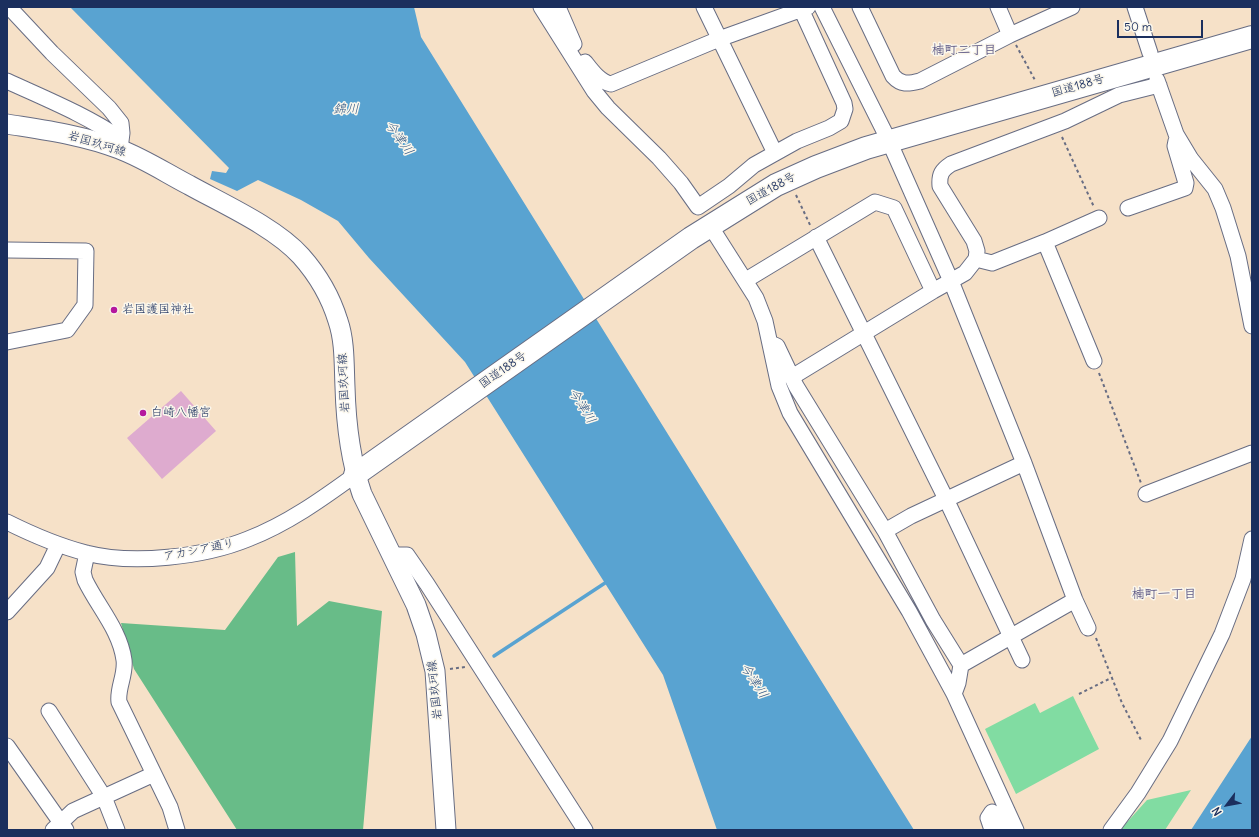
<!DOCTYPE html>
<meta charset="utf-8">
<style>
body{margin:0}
#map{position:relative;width:1259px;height:837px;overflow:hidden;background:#f6e1c8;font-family:Delius,sans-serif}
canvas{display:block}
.frame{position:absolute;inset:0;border:8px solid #1b2f5e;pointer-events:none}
.north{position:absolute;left:1207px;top:785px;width:40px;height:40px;-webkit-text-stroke:3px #fbf7ec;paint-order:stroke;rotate:238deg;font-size:11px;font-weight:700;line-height:16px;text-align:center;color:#1b2f5e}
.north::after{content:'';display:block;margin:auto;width:14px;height:18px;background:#1b2f5e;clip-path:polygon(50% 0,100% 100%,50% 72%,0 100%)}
.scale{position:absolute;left:1117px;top:20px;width:86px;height:18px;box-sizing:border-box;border:2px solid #1b2f5e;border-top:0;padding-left:5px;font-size:12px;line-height:14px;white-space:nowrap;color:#1b2f5e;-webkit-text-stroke:3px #fbf7ec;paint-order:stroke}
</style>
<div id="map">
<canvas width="1259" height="837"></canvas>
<div class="frame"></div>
<div class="north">N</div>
<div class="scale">50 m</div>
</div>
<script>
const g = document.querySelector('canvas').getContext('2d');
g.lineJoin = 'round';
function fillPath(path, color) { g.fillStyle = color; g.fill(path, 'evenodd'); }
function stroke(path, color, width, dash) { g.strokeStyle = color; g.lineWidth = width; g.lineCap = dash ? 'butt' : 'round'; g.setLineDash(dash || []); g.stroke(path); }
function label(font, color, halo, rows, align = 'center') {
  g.font = font + ' Delius,"Klee One",sans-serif'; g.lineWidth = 3; g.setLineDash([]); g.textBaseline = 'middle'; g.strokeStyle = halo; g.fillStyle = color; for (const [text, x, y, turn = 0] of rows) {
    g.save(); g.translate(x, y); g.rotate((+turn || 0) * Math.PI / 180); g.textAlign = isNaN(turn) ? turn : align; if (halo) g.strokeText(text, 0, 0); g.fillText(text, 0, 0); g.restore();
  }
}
fillPath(new Path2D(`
 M1073,696l26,53 -83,45 -31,-65 50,-26 5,10z
 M1191,790l-26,40h-45l27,-30z`), '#81dca2');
fillPath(new Path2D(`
 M295,552l2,74 32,-25 53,10 -19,219h-126l-103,-161 -13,-46 104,7 53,-73z`), '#68bc88');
fillPath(new Path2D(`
 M70,7h344l7,30 493,793h-197l-54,-155 -198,-313 -96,-104 -31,-37 -37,-21 -43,-20 -21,11 -27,-12 2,-8 14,2 3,-5z
 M1252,736v94h-61z`), '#59a3d1');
stroke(new Path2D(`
 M494,656l111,-73`), '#59a3d1', 3.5);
fillPath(new Path2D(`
 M181,391l35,40 -54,48 -35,-41z`), '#deabcf');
const minor = new Path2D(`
 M9,7l43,46 57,55 12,15 1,10 -2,16
 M541,7l53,84 14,17 51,50 22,25 17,24 31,-21 25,-21 43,-24 32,-13 12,-7 4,-12 -1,-6 -43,-94
 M558,7l16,37
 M704,7l71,146
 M822,7l67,134 62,140 73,182 51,137 13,28
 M860,7l33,69c8,9 15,8 27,5l90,-46 62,-28
 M998,7l12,28
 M1135,7l15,46
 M585,62c7,9 15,20 26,22l108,-45 89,-32
 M1157,80l19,54 15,25 24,30 8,19 15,48 14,70
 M7,81c39,18 79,34 114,58
 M1128,208l57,-20 1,-5 -11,-37 1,-5
 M716,235l40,63 9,23 14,65 11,27 119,198 45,83 62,136
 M816,237l130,262 76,161
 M1045,242l54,-24
 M7,250l79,1 -1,54 -18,25 -60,12
 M976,259l16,4 53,-21 49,119
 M746,280l129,-78 19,6 39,83
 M770,343l7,3 19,40 89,145 48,89 28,45
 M791,376l6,-2 136,-83 32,-18 11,-14 1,-8 -3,-10 -34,-55c-1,-12 2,-16 11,-22l114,-43 54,-26 40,-10
 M1146,494l106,-41
 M7,522c26,13 52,24 79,31 47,12 118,4 162,-14 39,-15 74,-40 107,-64
 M885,531l26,-15 113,-53
 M87,553l-4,19 2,8c13,27 35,50 39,80 2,15 -7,28 -5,42l51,105 7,23
 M393,555h14l20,29 158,246
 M7,612l40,-44 11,-23
 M954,694l4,-11 3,-18 114,-65
 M49,711l55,86 13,33
 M7,746l59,84
 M53,830l20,-19 81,-37
 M992,830l-4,-12 4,-6 13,18 7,-7
 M1111,830l27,-37 32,-52 52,-107 21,-55 9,-40`);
const major = new Path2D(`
 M7,124c37,6 76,11 112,25 24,9 47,24 70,36 34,19 86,42 112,71 16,18 30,42 37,65 7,20 6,45 7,66 1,37 5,72 17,107l54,111 10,29 9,37 11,159`);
const highway = new Path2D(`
 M355,475l336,-237 85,-53 40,-18 50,-19 386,-111`);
stroke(minor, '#686d83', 17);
stroke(major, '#686d83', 21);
stroke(highway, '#686d83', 24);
stroke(new Path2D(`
 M1016,45l20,37
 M1062,137l32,70
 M796,195l15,32
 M1099,373l42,110
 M1096,638l26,65 20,39
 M450,669l15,-2
 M1079,694l32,-16`), '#686d83', 2, [3, 3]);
stroke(minor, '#fff', 15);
stroke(major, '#fff', 19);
stroke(highway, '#fff', 22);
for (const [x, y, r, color] of [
 [114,310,4,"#b5179e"],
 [143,413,4,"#b5179e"]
]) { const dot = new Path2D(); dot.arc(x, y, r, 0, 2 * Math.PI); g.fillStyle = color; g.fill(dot); stroke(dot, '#fbf7ec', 1.5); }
label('12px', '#1b2f5e', '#fbf7ec', [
 ["国道188号",1078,86,-16],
 ["岩国玖珂線",97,144,17],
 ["国道188号",771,189,-29],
 ["国道188号",503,370,-35],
 ["岩国玖珂線",344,383,-93],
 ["アカシア通り",199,550,-11],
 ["岩国玖珂線",435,690,-96]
]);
label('12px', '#1b2f5e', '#fbf7ec', [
 ["岩国護国神社",122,310],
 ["白崎八幡宮",151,413]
], 'left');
label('bold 13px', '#5f5a86', '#fbf7ec', [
 ["楠町二丁目",964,50],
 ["楠町一丁目",1164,594]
]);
label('italic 13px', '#315886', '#fbf7ec', [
 ["錦川",346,109],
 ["今津川",399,138,55],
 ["今津川",582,406,58],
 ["今津川",754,681,57]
]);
</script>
